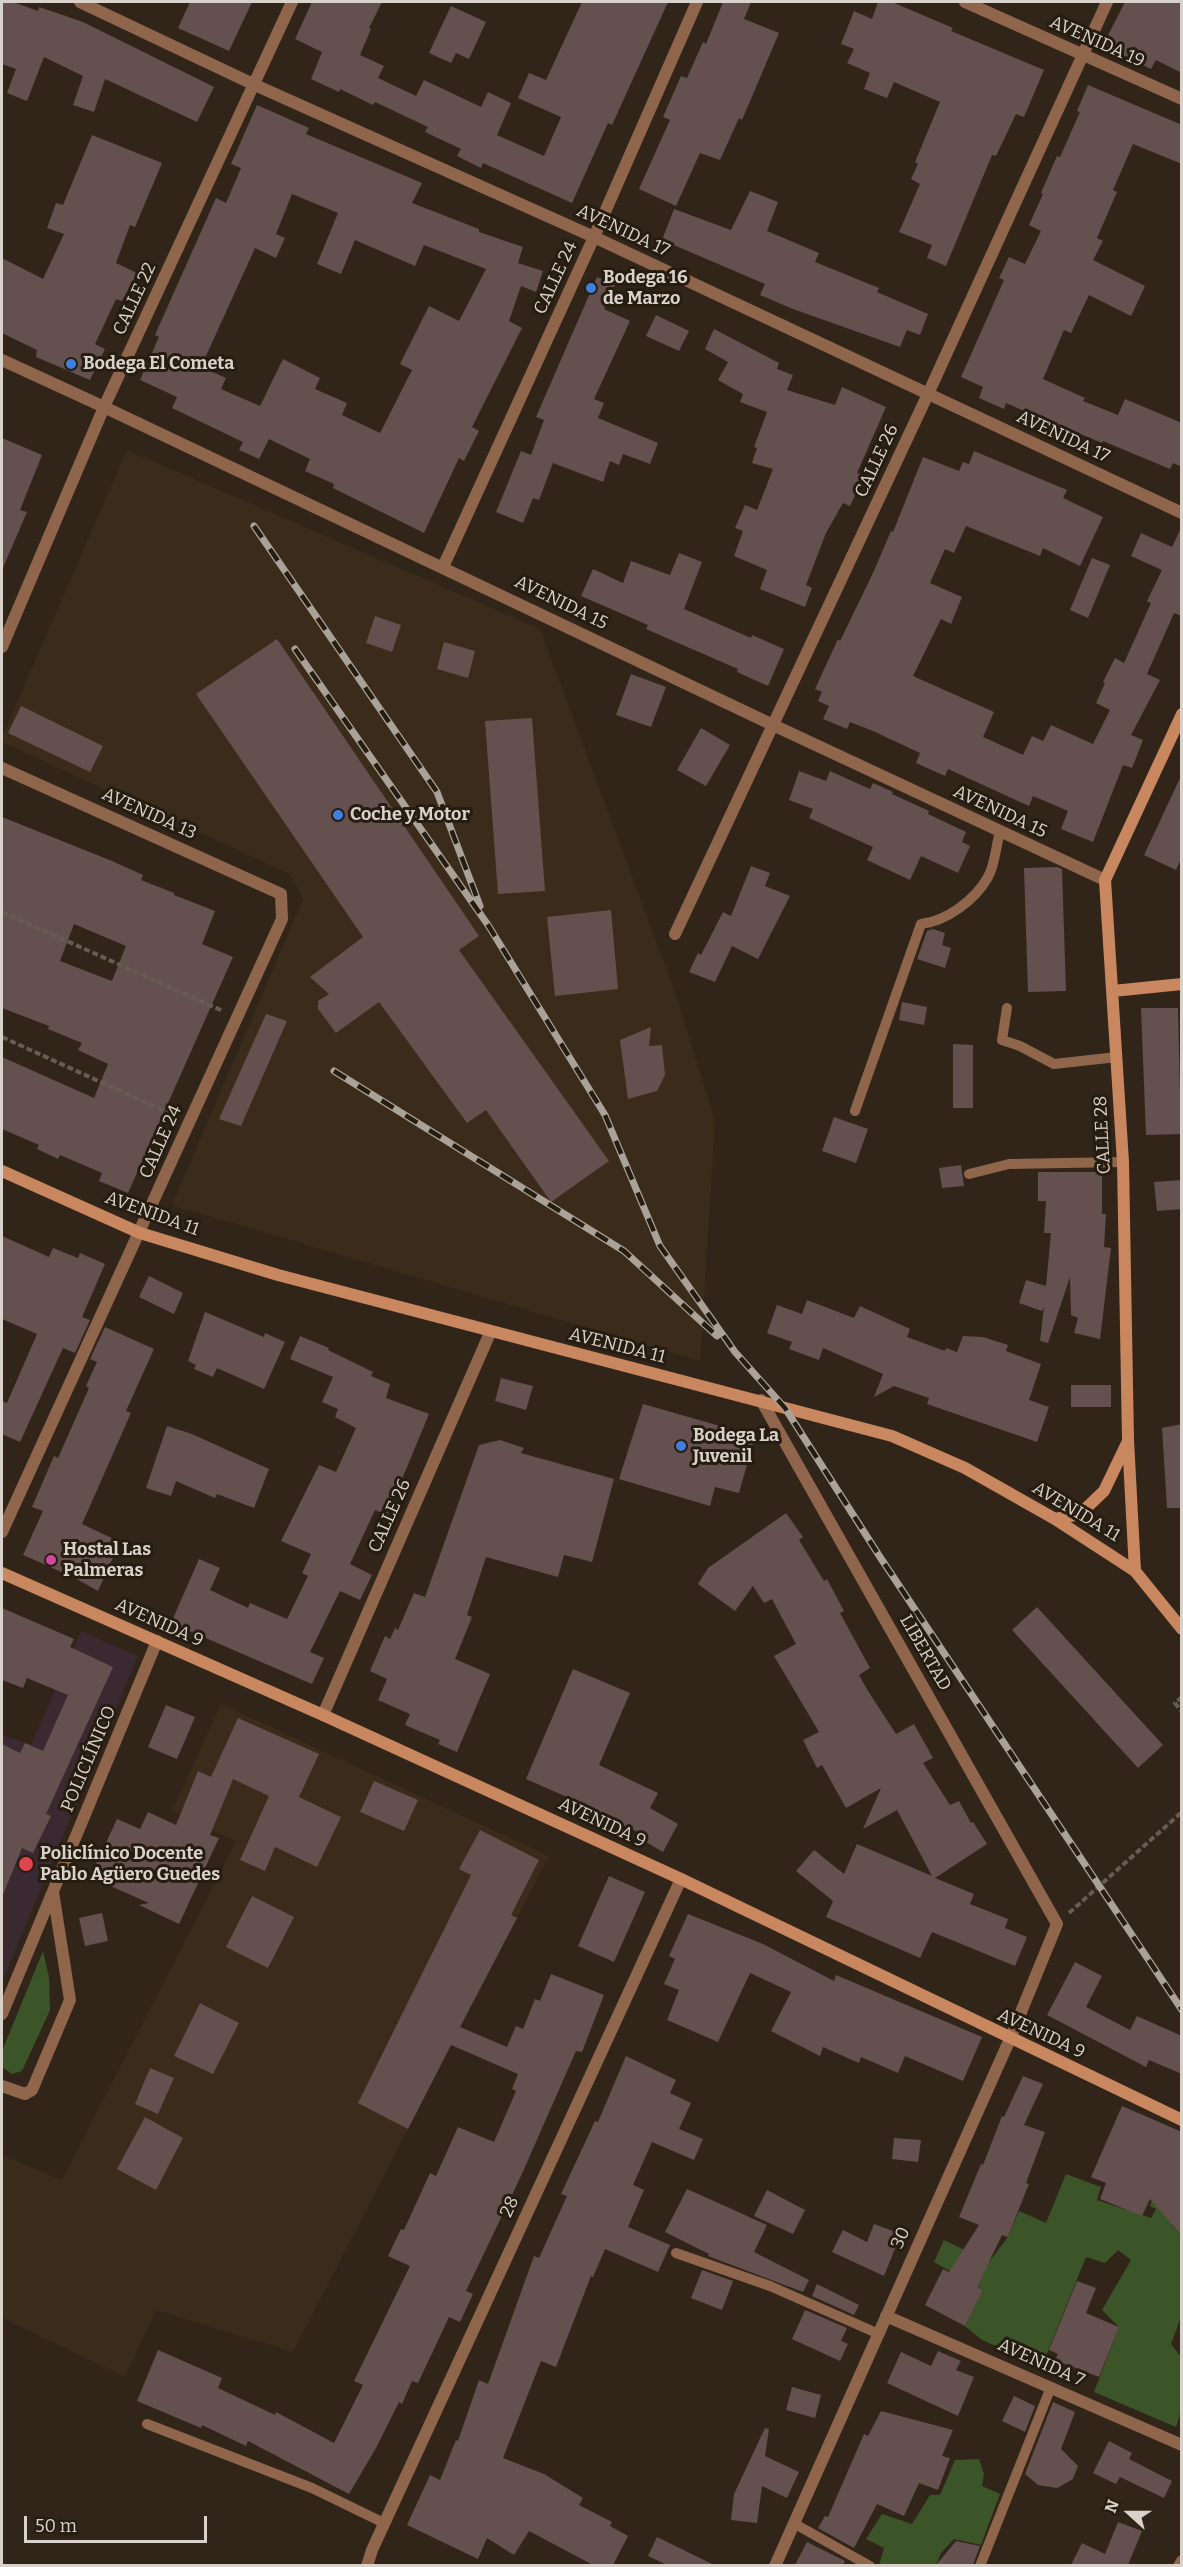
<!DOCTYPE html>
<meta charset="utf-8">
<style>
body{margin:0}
#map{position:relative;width:1183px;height:2567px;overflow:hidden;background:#31251a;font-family:Bitter,serif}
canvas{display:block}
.frame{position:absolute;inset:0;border:3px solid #d9d2ca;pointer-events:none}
.north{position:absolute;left:1099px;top:2483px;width:60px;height:60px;-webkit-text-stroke:4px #271c10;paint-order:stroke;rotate:291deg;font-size:16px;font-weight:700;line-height:24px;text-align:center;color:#d9d2ca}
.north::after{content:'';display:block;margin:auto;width:21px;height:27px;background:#d9d2ca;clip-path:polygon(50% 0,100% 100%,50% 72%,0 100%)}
.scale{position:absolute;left:24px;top:2516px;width:183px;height:27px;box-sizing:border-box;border:3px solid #d9d2ca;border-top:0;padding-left:8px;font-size:18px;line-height:21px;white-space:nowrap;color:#d9d2ca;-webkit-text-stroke:4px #271c10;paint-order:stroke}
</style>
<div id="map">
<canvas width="1183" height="2567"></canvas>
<div class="frame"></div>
<div class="north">N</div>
<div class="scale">50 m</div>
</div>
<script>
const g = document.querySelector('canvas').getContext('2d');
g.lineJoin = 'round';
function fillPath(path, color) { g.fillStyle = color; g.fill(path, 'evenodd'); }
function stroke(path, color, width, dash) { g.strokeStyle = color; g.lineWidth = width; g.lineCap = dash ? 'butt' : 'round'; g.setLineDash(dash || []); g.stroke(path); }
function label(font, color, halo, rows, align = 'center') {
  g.font = font + ' Bitter,serif'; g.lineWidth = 6; g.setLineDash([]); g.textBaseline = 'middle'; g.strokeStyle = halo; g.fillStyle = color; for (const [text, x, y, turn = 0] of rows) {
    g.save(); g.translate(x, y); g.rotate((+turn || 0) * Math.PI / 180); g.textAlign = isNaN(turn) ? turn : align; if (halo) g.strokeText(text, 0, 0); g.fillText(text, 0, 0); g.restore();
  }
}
fillPath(new Path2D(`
 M127,450l413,179 135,363 40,129 -15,240 -528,-156 131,-306 -13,-25 -288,-132v-5z
 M221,1704l328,152 -256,496 -137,-42 -31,67 -123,-59v-163l60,25 174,-338 -64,-31z`), '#3b2b1a');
fillPath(new Path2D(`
 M81,1631l57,25 -136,326v-247l29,10z`), '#3b2932');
fillPath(new Path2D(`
 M43,1951l6,26 1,33 -28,61 -10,3 -10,-7v-16z
 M1161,2173l20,41 -10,10 11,12 -1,81 -10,27 10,13v54l-5,16 -82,-35 25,-65 -17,-17 29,-50 -13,-10 -13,13 -19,-6 -44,109 -60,-26 -17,-14 18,-36 -49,-28 10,-22 45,22 19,-25 11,-26 27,12 20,-49 35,13 -4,13 54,18 5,-9 -6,-3z
 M979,2459l5,15 -2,12 18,8 -19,51 -27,-6 -13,14 -5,12h-57l5,-17 -18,-9 16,-25 30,10 18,-29h10l15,-35z`), '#3b5428');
fillPath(new Path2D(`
 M2,2h11l25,9 1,-4 44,15 131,65 -17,35 -92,-43 -11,33 -21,-7 10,-29 -39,-19 -17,44 -20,-8 9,-24 -14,-5z
 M190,2h62l-23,49 -51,-23z
 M312,2h70l-13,26 2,1 -11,26 24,11 -6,12 38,18 8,-16 57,27 7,-15 23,11 -14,32 47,21 17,-39 -43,-19 11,-25 17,7 36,-78h86l-56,123 -4,-2 -36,80 -89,-40 -2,5 -24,-12 4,-7 -36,-17 3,-5 -53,-25 -2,3 -33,-16 -1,3 -28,-13 11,-27 -27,-13z
 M723,2h28l-7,17 35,14 -37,87 -3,-2 -19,42 -20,-7 -24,53 -37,-17 31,-69 -7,-3 18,-41 6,2 16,-36 3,2z
 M878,2h14l61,26 -2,3 93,39 -20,47 -8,-3 -20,42 -4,-1 -46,111 -19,-8 5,-13 -33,-13 21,-48 -9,-5 7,-15 -3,-2 25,-60 -46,-20 -7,16 -23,-9 6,-16 -23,-10 7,-14 -13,-5 13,-33 18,8z
 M1125,2h57v71l-26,-13 -5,9 -48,-24z
 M451,6l35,16 -17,37 -13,-6 -5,10 -22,-10z
 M1088,85l94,40v39l-49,-20 -20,46 4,2 -20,46 6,3 -10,19 52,26 -14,30 -42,-21 -18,38 -7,-3 -21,49 42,19 -2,3 35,14 7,-16 57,24v44l-9,-4 -3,6 -67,-28 -1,2 -31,-13 -1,1 -64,-28 -2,6 -25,-11 4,-11 -22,-10 43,-97 -5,-2 10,-21 16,7 16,-33 -12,-6 14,-31 -2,-1 16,-37 3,1 20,-45 -3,-1z
 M257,105l52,23 -3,6 116,49 -10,20 67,26v3l44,15 -5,16 25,8 -7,21 -15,-6 -12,35 13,7 -50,99 7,4 -15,30 -5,-3 -35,75 -91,-45 1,-4 -29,-13 5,-12 -41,-20 -10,20 -20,-9 4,-8 -71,-34 5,-11 -37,-17 19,-43 -4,-2 61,-137 10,5 15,-35 -10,-4zM292,194l46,19 -21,51 24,10 14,-34 60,26 9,-21 62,24 -27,52 -30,-15 -29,58 12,6 -32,63 -38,-18 5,-12 -32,-14 5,-11 -37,-19 -23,47 -39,-17 5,-11 -25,-11 54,-119 21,10 9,-20 -9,-4z
 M92,135l70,28 -27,64 -5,-2 -14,38 21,10 -15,28 -6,-2 -21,45 10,5 -15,31 -54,-23 1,-7 -35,-17v-75l41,21 21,-45 -17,-6 9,-25 7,2z
 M750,191l28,11 -11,29 52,22 -4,9 64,26 -2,4 51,22 -8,21 -13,-5 -7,17 -107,-38 -33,-14 5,-11 -103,-44 12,-31 57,21z
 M597,277l18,8 -11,24 26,12 -36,78 10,4 -6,15 60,25 -8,21 -27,-10 -4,11 -9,-4 -7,21 -50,-19 -14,37 -6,-2 -10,25 -27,-11 25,-61 10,4 13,-35 -8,-3z
 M656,315l33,16 -10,20 -33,-15z
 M714,329l65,34 -2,6 16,6 -6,15 48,15 7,-18 44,20 -29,66 7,3 -14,30 -7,-3 -17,30 -20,52 6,3 -7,19 -45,-18 7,-19 -33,-14 9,-25 -8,-3 10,-23 12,5 16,-41 -21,-6 5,-15 -3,-1 13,-35 -27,-10 3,-8 -25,-14 10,-18 -23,-13z
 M2,438l40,17 -22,55 7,2 -25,58z
 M974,451l93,39 -4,8 40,19 -23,49 -37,-18 -3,8 -74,-30 -12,27 -9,-4 -15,34 32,14 -11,27 -10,-5 -28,57 81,36 -11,25 40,18 9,-19 11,5 8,-16 42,19 17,-34 -14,-7 9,-20 -2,-1 12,-24 9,5 27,-60 -4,-2 15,-31 -31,-14 10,-23 31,14 10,-21v90l-8,-3 -27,61 13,6 -29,55 12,5 -11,28 -9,-3 -30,77 -32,-13 7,-18 -35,-15 -4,10 -81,-37 -3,7 -29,-13 4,-10 -47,-22 -23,-9 -3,7 -24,-10 6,-13 -11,-5 4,-9 -7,-3 23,-50 2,2 33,-68 18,-42 2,1 30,-75 36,14 4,-9 6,2z
 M679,553l23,9 -18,47 67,29 1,-3 32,14 -16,37 -31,-14 1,-3 -92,-40 2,-4 -67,-29 12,-27 30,14 8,-22 39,14z
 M1092,558l18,7 -22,53 -18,-8z
 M375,616l26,9 -9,27 -26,-9z
 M277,639l202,297 -20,14 150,211 -58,41 -65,-92 -19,13 -88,-121 -43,31 -18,-24v-8l11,-7 -19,-17 53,-40 -167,-243z
 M444,642l31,9 -7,27 -31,-9z
 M631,674l35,13 -15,40 -35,-12z
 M21,706l82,40 -13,26 -82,-39z
 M532,718l13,173 -47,3 -13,-173z
 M701,728l29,17 -24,41 -29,-16z
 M799,771l27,10 4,-10 40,18 3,-6 20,9 -1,2 37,17 -1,3 38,18 -4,10 8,4 -12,27 -37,-17 -11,24 -43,-20 6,-13 -64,-29 4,-9 -24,-9z
 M1182,774v83l-6,13 -32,-15z
 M2,817l110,44 31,14 -2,5 33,13v2l41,16 -13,33 31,13 -105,236 -29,-12 3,-8 -42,-18 -2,4 -21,-10 2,-4 -37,-16v-72l92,41 14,-34 -30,-14 4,-7 -34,-14 1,-3 -47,-18zM74,924l52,22 -14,35 -52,-20z
 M751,866l19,7 -5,13 25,10 -32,63 -26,-13 -17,36 -26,-10 9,-19 3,2 22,-43 8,4z
 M1057,867l5,2 4,122 -38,1 -4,-124z
 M611,910l7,79 -63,7 -8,-79z
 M933,929l12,4 -3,12 9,3 -6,20 -28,-9 10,-28z
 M902,1002l25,5 -3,18 -25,-5z
 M1141,1008h37l3,126 -35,1z
 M266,1014l21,7 -46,105 -22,-7z
 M651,1027l-2,19 13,-1 3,30 -8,16 -29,8 -8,-59z
 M953,1044l20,1v63h-20z
 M834,1117l34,12 -12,34 -34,-12z
 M961,1165l3,21 -22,2 -3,-20z
 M1038,1172h64v42h4l-2,33 7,1 -11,91 -26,-6 4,-15 -7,-3 -1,-38 -22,66 -8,-2 4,-34 -2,4 -23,-8 7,-23 20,6 5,-53h-7l2,-32h-8z
 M1182,1180v29l-25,2 -3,-29z
 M2,1236l47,21 4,-9 25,10 2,-5 25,11 -23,53 8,3 -15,33 -12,-5 -43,94 -18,-8v-33l5,2 30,-69 -35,-15z
 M149,1276l34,17 -9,21 -35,-17z
 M807,1300l47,18 6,-12 50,23 -3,8 38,14 1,-3 11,4 6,-16 20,1 25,8 -2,6 35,13 -12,36 20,7 -12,35 -110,-38 2,-6 -35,-12 -20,11 9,-23 -60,-26 -4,12 -30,-11 3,-7 -25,-9 10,-28 25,9z
 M205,1312l59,25 1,-4 20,9 -21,47 -47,-21 -4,9 -19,-8 2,-4 -8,-4z
 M105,1327l49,22 -28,62 5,2 -49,111 38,18 -22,49 -23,-13 -52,-23 20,-44 -11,-4 22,-51 4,2 31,-70 -3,-2 11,-24 -7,-3z
 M300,1336l29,12 -1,2 45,22 -2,4 19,8 -4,14 43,16 -42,101 -12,-5 -25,54 22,11 -12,25 -20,-9 -30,61 14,6 -12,26 -141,-61 28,-64 21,9 -10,22 38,18 2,-5 37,16 21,-43 -6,-3 9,-19 -30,-13 38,-76 17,7 20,-44 -21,-11 3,-8 -16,-7 11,-25 -43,-18z
 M501,1378l32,8 -7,24 -31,-9z
 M1071,1385h40v22h-40z
 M643,1404l112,32 -16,57 -24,-6 -5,19 -91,-27z
 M1182,1424v84h-15l-5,-80z
 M167,1426l25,8 77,35 -15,39 -37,-14 -2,4 -39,-17 -5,15 -25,-8z
 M500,1440l24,8 -3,5 93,26 -22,83 -28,-7 -6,22 -72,-20 -19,58 5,2 -17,42 35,15 -33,78 -19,-8 2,-4 -35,-15 5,-11 -32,-14 9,-21 -17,-8 15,-35 5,3 5,-11 3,2 16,-37 11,4 54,-152z
 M786,1513l17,24 -4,3 25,41 3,-2 17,32 -4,2 30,55 -11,7 9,16 28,43 18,-10 19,34 -10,5 27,42 9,-4 12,22 2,-1 14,22 -52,34 39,16 -4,10 38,15 -3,9 22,9 -12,29 -83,-34 -12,26 -94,-41 7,-16 -37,-30 18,-21 30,24 13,-30 75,32 -35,-66 -34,19 18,-41 -35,20 -24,-43 -5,3 -14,-28 16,-8 -45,-76 22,-12 -24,-45 -8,4 -11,-17 -18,25 -37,-27 10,-16z
 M1037,1607l126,138 -25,23 -126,-138z
 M2,1608l72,31 -4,8 43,20 -67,147 5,2 -18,37 -11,-5 -20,49v-153l18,9 5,-10 18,8 25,-56 -41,-17 -4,10 -21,-8z
 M573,1669l57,24 -31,72 59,28 -8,15 28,16 -15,28 -19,-11 3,-5 -63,-29 1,-2 -59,-26z
 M166,1705l29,12 -18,42 -29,-12z
 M238,1718l81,36 -20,43 42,20 -24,50 -42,-20 -10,24 -25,-11 29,-64 -36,-17 -23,56 9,3 -40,86 -40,-19 10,-2 -59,-26 27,-58 23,10 8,-17 28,13 22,-54 13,6z
 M374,1781l44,19 -14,31 -44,-19z
 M480,1830l59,30 -28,55 6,3 -57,109 47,20 9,-21 7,3 12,-30 5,2 11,-27 53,21 -22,57 -6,-1 -55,125 -55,115 7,3 -13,28 -11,-5 -31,66 -6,-2 -10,23 -3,-2 -23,46 -27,46 -101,-53 -2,5 -44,-21 -1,3 -64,-27 21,-51 64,28 -4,10 57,27 1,-3 58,31 29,-58 -9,-4 56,-115 -22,-10 13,-27 3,1 26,-57 6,3 22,-49 36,15 22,-51 -4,-2 6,-15 -67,-29 -43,84 -50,-26 113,-228 -12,-6z
 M609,1876l36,16 -31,70 -36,-16z
 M252,1896l42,21 -26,51 -42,-21z
 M102,1913l6,28 -23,5 -6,-28z
 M688,1914l75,30 71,37 2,-6 146,62 -19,44 -58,-25 -7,17 -37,-16 -2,6 -36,-16 -3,9 -49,-25 20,-39 -41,-19 -32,69 -51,-22 12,-30 -15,-6 11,-25 -6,-3z
 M1075,1962l27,14 -16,31 44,23 7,-14 45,20v38l-33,-14 -3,7 -99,-52z
 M200,2003l39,20 -26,51 -39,-18z
 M626,2056l50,24 -6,13 21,10 -12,26 24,10 -9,21 -42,-18 -19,43 11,5 -16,37 42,18 -12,27 -53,-23 -12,28 -2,-1 -35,91 -15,-6 -38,97 41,16 39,24 -4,7 33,17 -2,4 18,10 -15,29h-20l-64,-34 -15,24 -27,-17 -9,21 -71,-34 23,-50 10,5 16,-40 2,1 21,-61 9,4 46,-128 5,2 28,-62 -6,-2 34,-73 3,1z
 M150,2068l24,10 -16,36 -23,-10z
 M1023,2076l20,8 -19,41 21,7 -19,51 3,1 -11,27 -10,26 -6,-2 -25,52 6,3 -18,36 -40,-21 18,-36 6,3 30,-47 -20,-8 22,-53 2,1 19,-49 2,1z
 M1122,2106l60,26v104l-32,-37 -8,17 -42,-17 6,-16 -15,-6z
 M145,2117l38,21 -27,52 -39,-21z
 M894,2138l27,2 -3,22 -26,-3z
 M687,2189l80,36 -13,27 55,28 -6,12 -95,-36 1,-2 -44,-22z
 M767,2190l38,20 -12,24 -39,-18z
 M874,2224l27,10 -17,42 -52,-24 11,-22 24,12z
 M702,2270l31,11 -11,29 -31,-12z
 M1077,2281l19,7 -10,25 33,14 -20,50 -44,-17 3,-6 -9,-4z
 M817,2284l42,21 -5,10 -42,-19z
 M805,2310l42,18 -6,13 7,3 -8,17 -48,-22z
 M938,2351l23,10 -5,9 18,7 -16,39 -71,-33 14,-31 30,14z
 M792,2387l29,8 -6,23 -29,-8z
 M1014,2396l21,10 -10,26 -23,-11z
 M1053,2402l22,10 -14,37 17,17 -5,13 -16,9 -19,-3 -13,-11z
 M881,2411l72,19 -11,26 8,2 -12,32 -19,-7 -15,33 -27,-12 -23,44 -36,-20 7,-12 3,1 36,-83 4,2z
 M765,2428l4,1 -4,27 34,16 -12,26 -25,-12 -5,37 -26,-3 3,-26z
 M1109,2441l23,12 -3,6 43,22 -8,17 -44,-21 -4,7 -23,-11z
 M1118,2522l24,9 -14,34h-57l11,-22 23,11z
 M657,2537l57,28h-47l-19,-9z
 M956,2541l24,5 -7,19h-37z
 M807,2542l38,19 -2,4h-48z`), '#64504f');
stroke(new Path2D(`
 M2,912l221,99
 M2,1037l171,78
 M1182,1697l-7,6 7,9
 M1069,1913l113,-101`), '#675c52', 4, [6, 3]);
stroke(new Path2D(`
 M1007,1008l-5,32 18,6 34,18 63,-7
 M855,1111l66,-187c26,-3 54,-24 67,-47 7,-12 8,-32 12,-45
 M969,1174l40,-10 114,-2
 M676,2253l94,33 109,48
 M147,2424l165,64 72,35
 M795,2524l75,42
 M980,2566l71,-179`), '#8f654c', 10);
stroke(new Path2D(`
 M80,2l175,83 339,152 588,276
 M965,2l217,97
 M2,360l102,47 669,318 332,155
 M443,567l151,-330 103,-235
 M2,647l102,-240 188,-405
 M2,768l279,126 1,25 -280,613
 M675,934l253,-540 179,-392
 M761,1400l296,524 -47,115 -235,527
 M323,1715l167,-382
 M2,2014l155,-373
 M2,2086l23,8 7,-4 38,-90 -17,-108
 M886,2316l296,129
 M367,2566l5,-16 309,-671
 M1179,2566l3,-5`), '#8f654c', 12);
stroke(new Path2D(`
 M1113,991l69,-7
 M2,1171l138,62 138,42 614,161 73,32 90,51 80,52 47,58
 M1055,1519l25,-5 24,-23 24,-50
 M1135,1571l-7,-131 -5,-278 -18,-282 77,-166
 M2,1573l321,142 358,164 501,241`), '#c9875f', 12);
const rail = new Path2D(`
 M254,526l183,266 43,114
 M295,649l193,276 117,190 55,131 75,106 50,56 95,149 302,453
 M334,1071l290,180 93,85`);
stroke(rail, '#aaa299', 7);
stroke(rail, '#271c10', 4.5, [14]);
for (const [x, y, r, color] of [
 [591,288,6,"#3f7fe0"],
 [71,364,6,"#3f7fe0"],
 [338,815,6,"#3f7fe0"],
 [681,1446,6,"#3f7fe0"],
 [51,1560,6,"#d1479c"],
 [26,1864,8,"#e0444e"]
]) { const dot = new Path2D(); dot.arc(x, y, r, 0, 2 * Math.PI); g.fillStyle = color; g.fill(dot); stroke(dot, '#271c10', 2); }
label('18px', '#d9d2ca', '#271c10', [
 ["AVENIDA 19",1097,42,24],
 ["AVENIDA 17",623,231,25],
 ["CALLE 24",556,278,-65],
 ["CALLE 22",135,299,-65],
 ["AVENIDA 17",1063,437,25],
 ["CALLE 26",877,461,-65],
 ["AVENIDA 15",561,603,26],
 ["AVENIDA 15",1000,812,25],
 ["AVENIDA 13",149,814,24],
 ["CALLE 28",1103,1135,-93],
 ["CALLE 24",161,1142,-66],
 ["AVENIDA 11",152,1214,20],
 ["AVENIDA 11",617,1346,14],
 ["AVENIDA 11",1076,1512,31],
 ["CALLE 26",390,1516,-66],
 ["AVENIDA 9",159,1623,24],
 ["LIBERTAD",925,1653,60],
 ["POLICLÍNICO",89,1759,-67],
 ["AVENIDA 9",602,1823,25],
 ["AVENIDA 9",1041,2034,25],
 ["28",510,2207,-65],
 ["30",901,2238,-66],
 ["AVENIDA 7",1041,2363,24]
]);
label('bold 18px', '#d9d2ca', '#271c10', [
 ["Bodega 16",603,278],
 ["de Marzo",603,299],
 ["Bodega El Cometa",83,364],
 ["Coche y Motor",350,815],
 ["Bodega La",693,1436],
 ["Juvenil",693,1457],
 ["Hostal Las",63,1550],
 ["Palmeras",63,1571],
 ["Policlínico Docente",40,1854],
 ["Pablo Agüero Guedes",40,1875]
], 'left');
</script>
